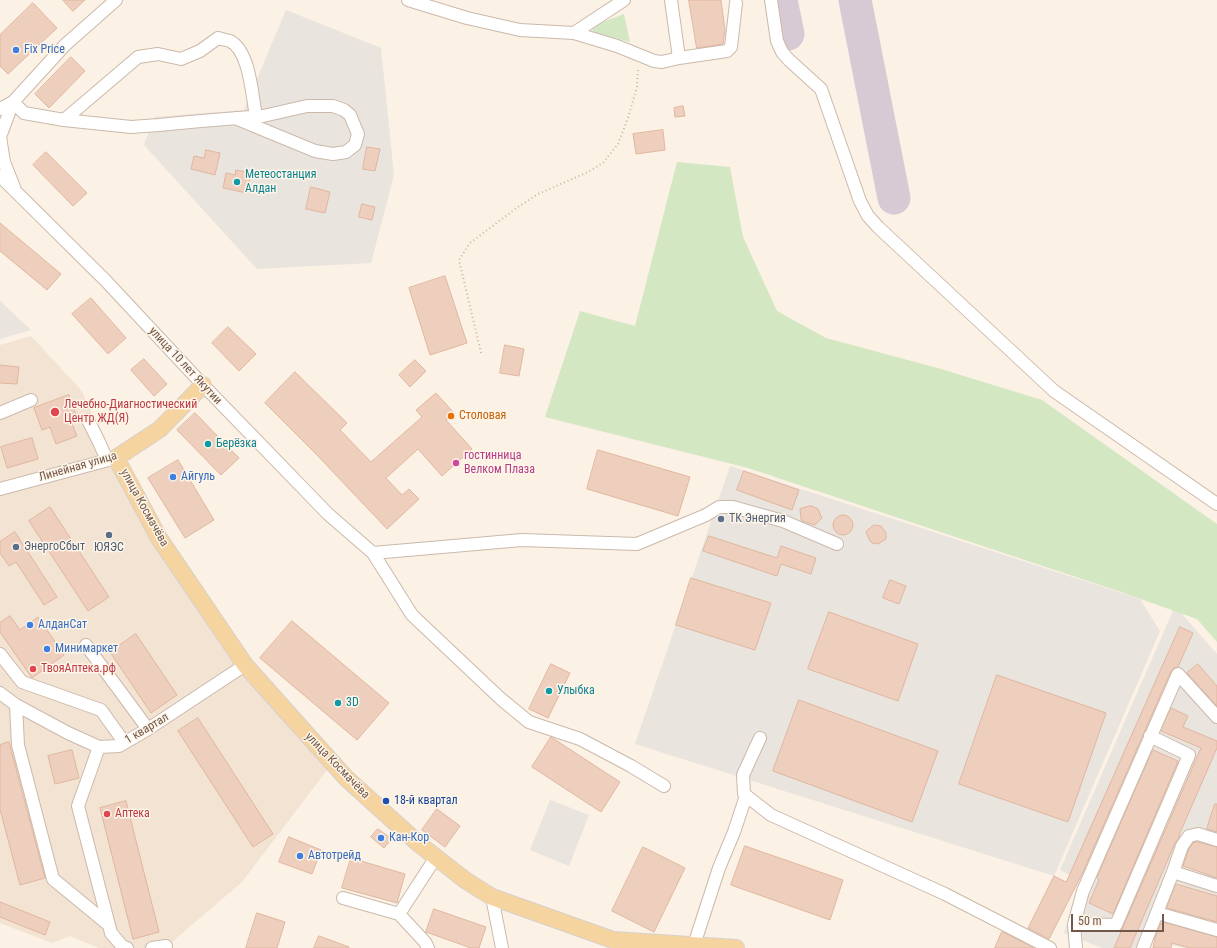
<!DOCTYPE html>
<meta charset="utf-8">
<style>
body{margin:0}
#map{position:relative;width:1217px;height:948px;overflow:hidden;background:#fbf1e4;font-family:"Roboto Condensed",sans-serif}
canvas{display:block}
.scale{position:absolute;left:1071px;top:914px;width:93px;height:18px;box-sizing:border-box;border:2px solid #71584b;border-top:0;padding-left:5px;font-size:12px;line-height:14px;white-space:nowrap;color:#71584b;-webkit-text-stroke:3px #fef5e9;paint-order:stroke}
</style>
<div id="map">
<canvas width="1217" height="948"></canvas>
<div class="scale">50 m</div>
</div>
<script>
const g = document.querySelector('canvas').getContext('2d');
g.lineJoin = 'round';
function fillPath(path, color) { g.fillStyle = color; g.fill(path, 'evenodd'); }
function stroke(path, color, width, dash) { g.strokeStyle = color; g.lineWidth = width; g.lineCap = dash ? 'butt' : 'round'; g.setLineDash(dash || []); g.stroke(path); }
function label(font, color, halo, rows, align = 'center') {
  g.font = font + ' "Roboto Condensed",sans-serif'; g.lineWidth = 3; g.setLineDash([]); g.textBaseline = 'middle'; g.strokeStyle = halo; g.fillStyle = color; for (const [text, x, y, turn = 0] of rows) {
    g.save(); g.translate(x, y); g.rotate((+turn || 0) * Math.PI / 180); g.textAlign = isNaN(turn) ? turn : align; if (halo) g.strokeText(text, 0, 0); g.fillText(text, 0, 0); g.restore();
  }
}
fillPath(new Path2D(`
 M31,336l50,54 30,64 51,102 67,102 98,112 -85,112 -77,66h-66l-29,-12 -18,7 -52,-20v-578z`), '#f2e3d3');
fillPath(new Path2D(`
 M286,10l95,38 13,127 -23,88 -114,6 -113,-124 10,-28 90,-7z
 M0,301l31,29 -31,9z
 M730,466l410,133 20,32 -106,245 -419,-132z
 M1175,606l42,48v294h-33l-37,-10 -9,10h-36l-38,-15 16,-53 -20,-10z
 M550,800l39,15 -20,51 -39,-16z`), '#eae4de');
fillPath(new Path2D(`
 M624,14l6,28 -37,-10 -1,-6z
 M677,162l53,5 13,70 34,74 49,27 115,31 101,31 175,124v118l-20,-23 -76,-27 -373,-124 -203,-51 35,-106 55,15z`), '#d3e7c3');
stroke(new Path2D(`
 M781,0l7,34
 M855,0l39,198`), '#d8cad4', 33);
const building = new Path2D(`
 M63,0h22l-12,11z
 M689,0h32l4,30 -2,14 -26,4z
 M33,3l24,25 -49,46 -8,-8v-31z
 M71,57l14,14 -36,37 -14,-14z
 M683,106l2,10 -10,1 -1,-9z
 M663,130l2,20 -29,4 -3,-20z
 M367,147l13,2 -5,22 -12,-2z
 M206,150l14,3 -5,22 -24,-6 3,-13 10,2z
 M46,152l41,41 -14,13 -40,-41z
 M236,170l15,3 -4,20 -24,-5 3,-15 9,2z
 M311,187l19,5 -5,21 -19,-4z
 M362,204l13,3 -3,13 -13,-3z
 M0,223l61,51 -14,16 -47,-39z
 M445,276l22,67 -37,12 -21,-67z
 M91,298l35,40 -18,16 -36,-40z
 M228,327l28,27 -17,17 -27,-28z
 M505,345l19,4 -5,27 -19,-3z
 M144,359l23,25 -13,12 -23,-26z
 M415,360l11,11 -16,16 -11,-12z
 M0,365l19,2 -2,17 -17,-1z
 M295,372l52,51 -7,7 31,32 51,-45 -6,-7 20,-17 18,20 -8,7 26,29 -30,27 -24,-27 -32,29 16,17 7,-6 10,10 -32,30 -70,-74 -52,-52z
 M69,395l8,22 -7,2 7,17 -21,8 -6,-17 -8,3 -8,-22z
 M195,413l44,45 -18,17 -44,-45z
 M32,438l6,21 -31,9 -6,-21z
 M598,450l92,27 -12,39 -91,-27z
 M178,460l36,60 -29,18 -37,-60z
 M744,471l55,19 -7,20 -55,-20z
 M809,506h3l6,3 4,9 -7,7 -13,-4 -1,-2 -1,-10z
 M50,507l59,90 -21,14 -59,-90z
 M833 525a10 10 0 1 1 20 0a10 10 0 1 1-20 0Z
 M874,525l7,1 5,7v6l-8,5 -6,-1 -2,-2 -4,-9z
 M15,532l42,65 -13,8 -28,-43 -7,4 -9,-13v-11z
 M709,536l68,22 4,-12 35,12 -5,16 -30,-10 -4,12 -74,-25z
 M691,578l80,25 -16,47 -79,-25z
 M890,580l16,6 -7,18 -16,-6z
 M829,612l89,32 -20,57 -90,-32z
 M10,616l10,14 18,-13 26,38 -32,23 -32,-46v-9z
 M292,621l97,82 -32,37 -97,-82z
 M1180,627l13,6 -15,34 -4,1 -3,3 -88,201 -34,67 -21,-11 26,-52 12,6z
 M136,634l41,61 -26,18 -41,-61z
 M551,664l19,9 -22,45 -19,-9z
 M1198,664l19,22v20l-30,-33z
 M997,675l109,38 -38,109 -109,-38z
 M799,700l139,51 -26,71 -139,-51z
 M1171,708l17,8 -5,11 34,14v7l-38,87 1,1 -5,7 -45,105h-16l87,-200 -40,-17z
 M198,718l75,116 -20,13 -75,-116z
 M551,737l69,45 -19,30 -69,-45z
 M9,742l36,136 -25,7 -20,-76v-64z
 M72,750l7,28 -24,6 -7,-28z
 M1153,750l25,11 -65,153 -24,-11 10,-23 -2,-2z
 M126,801l33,131 -26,7 -33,-131z
 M1215,804h2v28l-10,-3z
 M437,809l23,17 -15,21 -23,-17z
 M378,829l14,10 -8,9 -13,-11z
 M289,837l32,13 -9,24 -33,-12z
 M1197,842l20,5v31l-34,-12 6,-17 4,-6z
 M745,846l98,34 -13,40 -99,-35z
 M643,847l42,21 -31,64 -42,-21z
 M351,858l54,16 -8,29 -55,-15z
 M1176,884l41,12v26l-50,-14z
 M0,902l50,20 -5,13 -45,-18z
 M434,909l52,18 -7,21h-8l-45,-16z
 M257,913l28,9 -8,26h-31z
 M1163,922l54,15v11h-27l-18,-5 -1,5h-18l2,-10 6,-15 1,1z
 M1002,932l5,2 27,14h-39z
 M319,936l30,11v1h-35z`);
fillPath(building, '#eecfbd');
stroke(building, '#e0b69e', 1);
const minor = new Path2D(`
 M408,0l59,18 53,12 54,3
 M624,0l-50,33 43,13 37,15 8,1 17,-4 -8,-58
 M771,0l6,41 5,11 7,8 32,29 39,112 8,15 10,11 176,164 163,113
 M679,58l48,-7 4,-4 5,-44
 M13,102l11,11 40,7 67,7 28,-2 42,-4 62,-5 44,-10h26l11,4 6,5 8,19 -3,11 -9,7 -13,2 -18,-3 -80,-33
 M13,102l-13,35 4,25 10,25
 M0,109l13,-7 52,-57 51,-45
 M64,120l74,-63 20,-3 23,5 19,-8 18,-13c3,1 8,2 12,3 20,10 22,55 26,75
 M0,176l106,105 97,104 125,129 45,39 39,62 89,84 28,23 51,17 51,27 33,20
 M0,413l31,-13
 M88,420l11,22 8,18
 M0,489l116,-31
 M373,553l149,-13 115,4 69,-29 13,-8h14l50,14 54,23
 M86,645l62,84
 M0,654l22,28 79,28 23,32
 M0,693l16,12 52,28 31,14 20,-1 29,-17 97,-64
 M16,705l2,40 35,134 56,46
 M760,738l-17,37 1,19 27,21 174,79 105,54
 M99,747l-21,59 33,127 11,13 5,2
 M1173,872l44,14
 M492,897l10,51
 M343,898l56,16 37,-57
 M1157,913l60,17
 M399,914l26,28 3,6
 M1074,924l42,1 73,-170 -39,-19
 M694,945l25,-77 15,-36 12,-36
 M152,948l14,-2
 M1076,948l-2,-24 9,-33 95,-217 39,43
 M1143,948l30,-76 9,-26 7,-10 9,-2 19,6`);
const major = new Path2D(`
 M203,385l-43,44 -44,29 43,80 86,127 101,113 73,66 46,36 27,17 121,43 123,8`);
stroke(minor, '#cbb9ab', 14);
stroke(major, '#d7d0cd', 18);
stroke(new Path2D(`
 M481,353l-22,-93 11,-17 45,-34 23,-15 50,-22 15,-9 15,-19 10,-26 9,-31 1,-20`), '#d3b3a0', 2, [1, 3]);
stroke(minor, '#fff', 12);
stroke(major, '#f6d4a0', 16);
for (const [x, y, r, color] of [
 [16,50,4,"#3f7fe0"],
 [237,182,4,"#0f9aa8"],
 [55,412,5,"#e0444e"],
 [451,416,4,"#e8710a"],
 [208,444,4,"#0f9aa8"],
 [456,463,4,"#d1479c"],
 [173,477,4,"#3f7fe0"],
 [721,519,4,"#5c6f8a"],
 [109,535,4,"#5c6f8a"],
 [16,547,4,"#5c6f8a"],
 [30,625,4,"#3f7fe0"],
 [47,649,4,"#3f7fe0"],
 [33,669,4,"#e0444e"],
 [549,691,4,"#0f9aa8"],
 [338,703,4,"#0f9aa8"],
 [386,801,4,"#1a4fb4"],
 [107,814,4,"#e0444e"],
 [381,838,4,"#3f7fe0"],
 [300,856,4,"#3f7fe0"]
]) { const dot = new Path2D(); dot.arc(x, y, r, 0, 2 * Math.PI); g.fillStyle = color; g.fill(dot); stroke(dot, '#fef5e9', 1.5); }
label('12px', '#366cbe', '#fef5e9', [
 ["Fix Price",24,50],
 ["Айгуль",181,477],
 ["АлданСат",38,625],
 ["Минимаркет",55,649],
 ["Кан-Кор",389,838],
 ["Автотрейд",308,856]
], 'left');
label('12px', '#0d838f', '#fef5e9', [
 ["Метеостанция",245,175],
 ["Алдан",245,189],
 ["Берёзка",216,444],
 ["Улыбка",557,691],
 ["3D",346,703]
], 'left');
label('12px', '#71584b', '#fef5e9', [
 ["улица 10 лет Якутии",185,366,47],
 ["Линейная улица",78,467,-16],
 ["улица Космачёва",144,508,61],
 ["1 квартал",147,729,-31],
 ["улица Космачёва",337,766,46]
]);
label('12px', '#be3a42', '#fef5e9', [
 ["Лечебно-Диагностический",64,405],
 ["Центр ЖД(Я)",64,419],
 ["ТвояАптека.рф",41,669],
 ["Аптека",115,814]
], 'left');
label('12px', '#c56008', '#fef5e9', [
 ["Столовая",459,416]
], 'left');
label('12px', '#b23c85', '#fef5e9', [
 ["гостинница",464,456],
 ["Велком Плаза",464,470]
], 'left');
label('12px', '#4e5e75', '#fef5e9', [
 ["ТК Энергия",729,519],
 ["ЭнергоСбыт",24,547],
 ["ЮЯЭС",109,548,"center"]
], 'left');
label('12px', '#164399', '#fef5e9', [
 ["18-й квартал",394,801]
], 'left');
</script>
